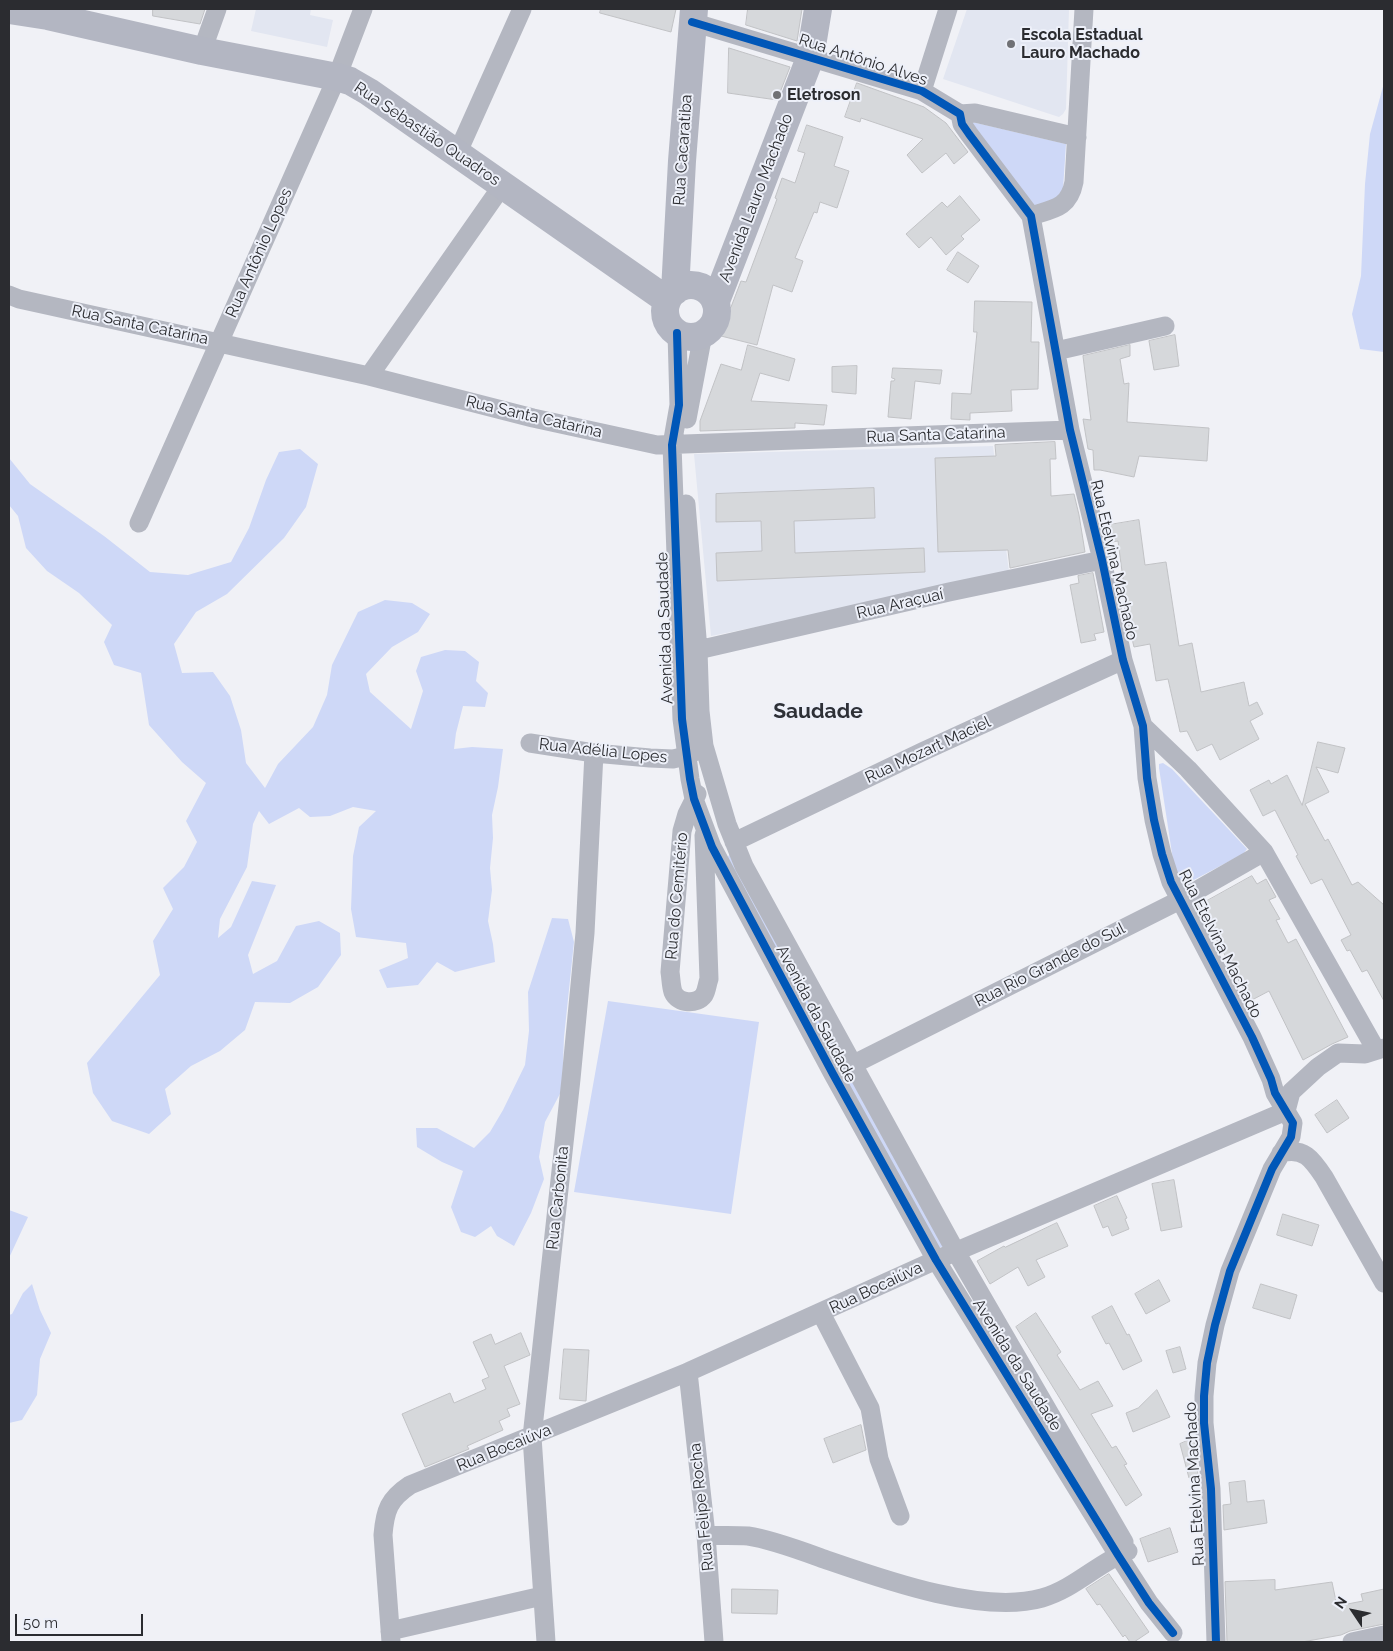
<!DOCTYPE html>
<meta charset="utf-8">
<style>
body{margin:0}
#map{position:relative;width:1393px;height:1651px;overflow:hidden;background:#f0f1f6;font-family:Raleway,sans-serif}
canvas{display:block}
.frame{position:absolute;inset:0;border:10px solid #2b2c30;pointer-events:none}
.north{position:absolute;left:1328px;top:1586px;width:50px;height:50px;-webkit-text-stroke:4px #edf0f9;paint-order:stroke;rotate:304deg;font-size:14px;font-weight:700;line-height:20px;text-align:center;color:#2b2c30}
.north::after{content:'';display:block;margin:auto;width:18px;height:22px;background:#2b2c30;clip-path:polygon(50% 0,100% 100%,50% 72%,0 100%)}
.scale{position:absolute;left:15px;top:1614px;width:128px;height:22px;box-sizing:border-box;border:2px solid #2b2c30;border-top:0;padding-left:6px;font-size:15px;line-height:18px;white-space:nowrap;color:#2b2c30;-webkit-text-stroke:4px #edf0f9;paint-order:stroke}
</style>
<div id="map">
<canvas width="1393" height="1651"></canvas>
<div class="frame"></div>
<div class="north">N</div>
<div class="scale">50 m</div>
</div>
<script>
const g = document.querySelector('canvas').getContext('2d');
g.lineJoin = 'round';
function fillPath(path, color) { g.fillStyle = color; g.fill(path, 'evenodd'); }
function stroke(path, color, width, dash) { g.strokeStyle = color; g.lineWidth = width; g.lineCap = dash ? 'butt' : 'round'; g.setLineDash(dash || []); g.stroke(path); }
function label(font, color, halo, rows, align = 'center') {
  g.font = font + ' Raleway,sans-serif'; g.lineWidth = 4; g.setLineDash([]); g.textBaseline = 'middle'; g.strokeStyle = halo; g.fillStyle = color; for (const [text, x, y, turn = 0] of rows) {
    g.save(); g.translate(x, y); g.rotate((+turn || 0) * Math.PI / 180); g.textAlign = isNaN(turn) ? turn : align; if (halo) g.strokeText(text, 0, 0); g.fillText(text, 0, 0); g.restore();
  }
}
fillPath(new Path2D(`
 M256,9h55l-1,6 23,5 -6,27 -76,-16z
 M967,9h102l-3,100 -3,5 -4,3 -116,-38z
 M993,446l16,126 -172,39 -126,25 -17,-182z`), '#e2e6f1');
fillPath(new Path2D(`
 M1384,83v269l-24,-3 -8,-35 9,-38 4,-92 5,-50z
 M968,121l98,23 -3,45 -6,9 -25,9z
 M300,449l18,15 -12,43 -22,31 -57,56 -31,18 -22,32 8,29 31,-1 17,24 11,34 5,33 19,25 13,-24 35,-37 14,-32 5,-30 26,-53 27,-12 27,3 18,11 -12,18 -26,15 -26,27 4,18 41,37 12,-38 -7,-20 5,-14 24,-7 20,1 14,11 -3,19 12,12 -3,14 -22,-1 -7,27 -2,16 18,-2 31,2 -5,38 -6,28 1,23 -3,30 2,22 -4,31 5,23 2,18 -40,10 -18,-10 -19,23 -31,3 -8,-18 29,-12 -2,-15 -50,-6 -5,-28 2,-53 6,-29 17,-16 -23,-4 -23,9 -20,1 -11,-9 -30,16 -10,-13 -6,13 -6,43 -27,52 -2,19 13,-11 21,-46 24,4 -28,70 5,19 24,-13 19,-35 23,-5 21,12 1,22 -23,32 -28,16 -35,-1 -10,28 -25,21 -29,15 -26,23 6,25 -22,20 -37,-13 -19,-28 -6,-30 73,-88 -7,-34 20,-32 -10,-21 21,-21 13,-25 -11,-21 20,-38 -24,-21 -33,-37 -8,-52 -27,-8 -10,-23 8,-17 -33,-32 -32,-22 -21,-23 -8,-32 -9,-11v-47l21,26 74,52 46,36 38,3 43,-13 18,-34 17,-48 13,-28z
 M1163,763l9,6 75,80 -4,5 -57,30 -4,1 -7,-12 -16,-105v-4z
 M730,854l104,196 -1,3h-2l-105,-194z
 M552,918l16,1 6,23 -10,95 -2,53 -17,32 -6,35 5,22 -13,34 -17,33 -17,-10 -6,-10 -16,11 -14,-5 -10,-25 12,-36 -21,-9 -25,-15 -1,-19h21l37,20 16,-16 13,-22 22,-45 4,-34 -1,-39z
 M608,1001l151,21 -28,192 -157,-22z
 M849,1081l4,1 91,164 -5,2 -91,-165z
 M9,1210l19,7 -19,41z
 M32,1284l8,26 11,23 -11,26 -3,36 -15,25 -13,3v-108l3,-1 11,-21z`), '#ced8f7');
const building = new Path2D(`
 M153,9h52l-5,15 -47,-8z
 M601,9h75l-5,23 -71,-19z
 M748,9h54l-5,32 -51,-16z
 M729,48l61,19 -13,33 -49,-7z
 M857,83l67,24 22,16 22,29 -14,12 -8,-11 -24,20 -15,-18 16,-16 -62,-21 -1,4 -15,-5z
 M807,125l36,12 -9,29 15,5 -12,37 -17,-6 -3,11 -3,-1 -19,46 8,3 -11,31 -19,-7 -16,60 -40,-10 5,-20 4,-2 5,-6 10,-26 5,1 31,-83 -2,-1 7,-20 13,5 10,-30 -7,-2z
 M960,196l20,24 -19,16 3,3 -18,16 -15,-18 -12,11 -13,-14 36,-32 5,5z
 M958,252l21,14 -11,17 -21,-13z
 M975,301l57,1 -1,40h8l-1,47 -27,1 1,21 -42,2v7l-19,-1 1,-26 19,1 6,-62h-3z
 M1175,335l4,31 -25,4 -5,-29z
 M748,345l47,14 -6,22 -29,-8 -9,28 76,4 -3,20 -29,-2v5l-95,3v-10l21,-57 20,6z
 M1130,345v11l-10,3 4,25 5,-1 -2,39 82,6 -2,33 -68,-5 -5,21 -34,-7h-6l-1,-20 -5,-1 -5,-30 8,1 -8,-64z
 M857,366l-1,28 -24,-2v-25z
 M893,368l49,2 -2,14 -25,-3 -4,38 -23,-2 3,-36h3l1,-2 -3,-1z
 M1055,442l1,17h-6l1,37 23,-2 5,21 6,37 -75,16 -2,-18 -70,2 -3,-94 61,-2 -1,-11z
 M874,488l1,30 -81,3 1,32 129,-5 1,24 -208,9 -1,-28 46,-2 -1,-30 -45,1v-28z
 M1139,520l6,45 21,-3 13,84 13,-3 9,49 43,-10 5,24 8,-4 6,12 -13,7 9,18 -39,21 -8,-16 -15,7 -10,-20 -7,1 -12,-53 -12,2 -6,-37 -16,3 -11,-45h3l-8,-61 -6,1 -3,-17z
 M1093,573l11,59 -10,2 2,6 -15,3 -11,-58 9,-2 -1,-7z
 M1318,742l27,6 -7,25 -22,-6 13,25 -24,12 20,37 3,-2 24,46 6,-3 26,23v96l-17,-31 -5,2 -12,-22 -3,1 -6,-11 10,-5 -29,-56 -11,5 -15,-28 2,-1 -23,-45 -12,6 -13,-26 19,-10 2,4 16,-9 15,30z
 M1252,876l5,8 9,-5 10,18 -7,3 11,19 -4,1 12,23 8,-4 52,98 -16,7 -29,16 -34,-69 -19,10 -52,-95z
 M1337,1100l12,18 -22,15 -12,-18z
 M1174,1180l8,47 -21,4 -9,-47z
 M1117,1196l10,22 -2,1 4,10 -17,7 -4,-10 -5,2 -9,-22z
 M1283,1214l36,11 -7,21 -35,-11z
 M1057,1223l11,23 -32,14 9,17 -17,9 -10,-19 -28,17 -13,-23 27,-15 1,1z
 M1159,1280l11,21 -24,13 -11,-20z
 M1261,1284l36,11 -7,24 -37,-11z
 M1112,1306l15,29 2,-1 13,27 -19,9 -14,-27 -3,1 -14,-27z
 M1036,1313l25,39 -4,3 23,35 18,-9 15,25 -22,8 21,34 4,-2 11,18 -3,1 18,30 -16,11 -110,-179z
 M521,1333l9,22 -26,11 16,38 -13,5 3,7 -11,5 4,9 -36,16 2,3 -44,18 -23,-53 48,-21 4,10 32,-14 -4,-9 7,-3 -16,-35 18,-8 4,10z
 M1180,1347l6,22 -13,4 -7,-22z
 M564,1349l25,1 -3,51 -26,-2z
 M1157,1390l13,27 -37,15 -7,-19 12,-5z
 M861,1425l5,25 -33,13 -9,-24z
 M1194,1438l4,38 -9,2 -9,-34z
 M1245,1481l2,21 17,-2 3,23 -43,7 -1,-25 8,-1 -2,-21z
 M1170,1528l8,24 -30,10 -8,-23z
 M1109,1574l40,58 -15,10h-4l-5,-7 -2,2 -23,-33 -3,1 -11,-16z
 M1275,1580v10l57,-8 5,24 26,-5 -2,-7 23,-5v35l-34,7 -9,4 -39,7h-75l-2,-60z
 M732,1589l46,1 -1,24 -45,-1z`);
fillPath(building, '#d6d8db');
stroke(building, '#c1c2c5', 1);
stroke(new Path2D(`
 M692,22l230,69 38,23 2,10 7,10 62,82 39,214 32,130 21,100 20,66 4,52 7,42 8,34 9,28 81,155 19,42 4,14 18,30 -2,14 -19,32 -42,102 -15,54 -8,38 -3,33v27l7,66 5,153
 M202,51l15,-42
 M922,91l26,-82
 M960,114l15,-1 102,24
 M457,154l65,-145
 M1031,216c23,-7 38,-8 43,-34l10,-173
 M9,295l10,4 350,77 164,42 124,27 413,-15
 M677,333l2,72 -7,40 10,274 8,60 4,20 18,48 121,227 103,186 182,295 31,48 24,30
 M1056,351l109,-25
 M369,376l133,-190
 M687,419l16,-85
 M686,504l12,146 2,61 4,35 23,78 17,42 212,386 168,290
 M139,523l198,-446 26,-68
 M698,650l251,-58 153,-32
 M1143,726l45,43 76,83 112,198
 M530,743l64,10 56,5 23,1 13,-3 10,-5
 M697,794l-10,20 -5,17 -12,141c1,6 1,14 3,20 5,12 24,13 31,3 3,-5 3,-11 5,-16l-5,-144
 M734,842l190,-91 199,-91
 M842,1070l338,-170 84,-48
 M1281,1153c23,-6 31,6 43,24l60,106
 M821,1313l49,95 9,51 21,57
 M688,1372l18,163 8,107
 M706,1535c14,1 28,0 42,1 22,3 54,15 76,23 58,20 158,56 218,39 32,-9 56,-35 86,-47
 M390,1631l152,-35
 M391,1642l-8,-107c2,-25 6,-36 27,-50l278,-113 248,-112 350,-149 5,-19 27,-25 20,-14 27,1 19,-6
 M546,1642l-14,-205 39,-358 14,-146 9,-180
 M1352,1642l32,-7`), '#b4b7c1', 19);
stroke(new Path2D(`
 M9,10l39,6 154,35 135,26 13,4 19,11 298,208
 M665 311a26 26 0 1 1 52 0a26 26 0 1 1-52 0Z
 M675,291l7,-130 12,-152
 M716,301l94,-243 8,-49`), '#b3b6c2', 28);
stroke(new Path2D(`
 M692,22l230,69 38,23 2,10 7,10 62,82 39,214 32,130 21,100 20,66 4,52 7,42 8,34 9,28 81,155 19,42 4,14 18,30 -2,14 -19,32 -42,102 -15,54 -8,38 -3,33v27l7,66 5,153
 M677,333l2,72 -7,40 10,274 8,60 4,20 18,48 121,227 103,186 182,295 31,48 24,30`), '#0057b8', 8);
for (const [x, y, r, color] of [
 [1011,44,5,"#707175"],
 [777,95,5,"#707175"]
]) { const dot = new Path2D(); dot.arc(x, y, r, 0, 2 * Math.PI); g.fillStyle = color; g.fill(dot); stroke(dot, '#edf0f9', 2); }
label('bold 16px', '#2b2c30', '#edf0f9', [
 ["Escola Estadual",1021,35],
 ["Lauro Machado",1021,53],
 ["Eletroson",787,95]
], 'left');
label('16px', '#2b2c30', '#edf0f9', [
 ["Rua Antônio Alves",863,60,18],
 ["Rua Sebastião Quadros",427,134,34],
 ["Rua Cacaratiba",683,150,-86],
 ["Avenida Lauro Machado",756,198,-69],
 ["Rua Antônio Lopes",259,253,-66],
 ["Rua Santa Catarina",140,325,12],
 ["Rua Santa Catarina",534,417,13],
 ["Rua Santa Catarina",936,435,-2],
 ["Rua Etelvina Machado",1114,560,77],
 ["Rua Araçuaí",900,604,-13],
 ["Avenida da Saudade",665,628,-92],
 ["Rua Mozart Maciel",928,750,-25],
 ["Rua Adélia Lopes",603,751,6],
 ["Rua do Cemitério",677,896,-85],
 ["Rua Etelvina Machado",1220,944,63],
 ["Rua Rio Grande do Sul",1050,965,-27],
 ["Avenida da Saudade",816,1014,62],
 ["Rua Carbonita",558,1198,-84],
 ["Rua Bocaiúva",876,1288,-25],
 ["Avenida da Saudade",1017,1365,58],
 ["Rua Bocaiúva",504,1448,-22],
 ["Rua Etelvina Machado",1195,1484,-93],
 ["Rua Felipe Rocha",702,1507,-96]
]);
label('bold 21px', '#2d3037', '#edf0f9', [
 ["Saudade",818,712]
]);
</script>
